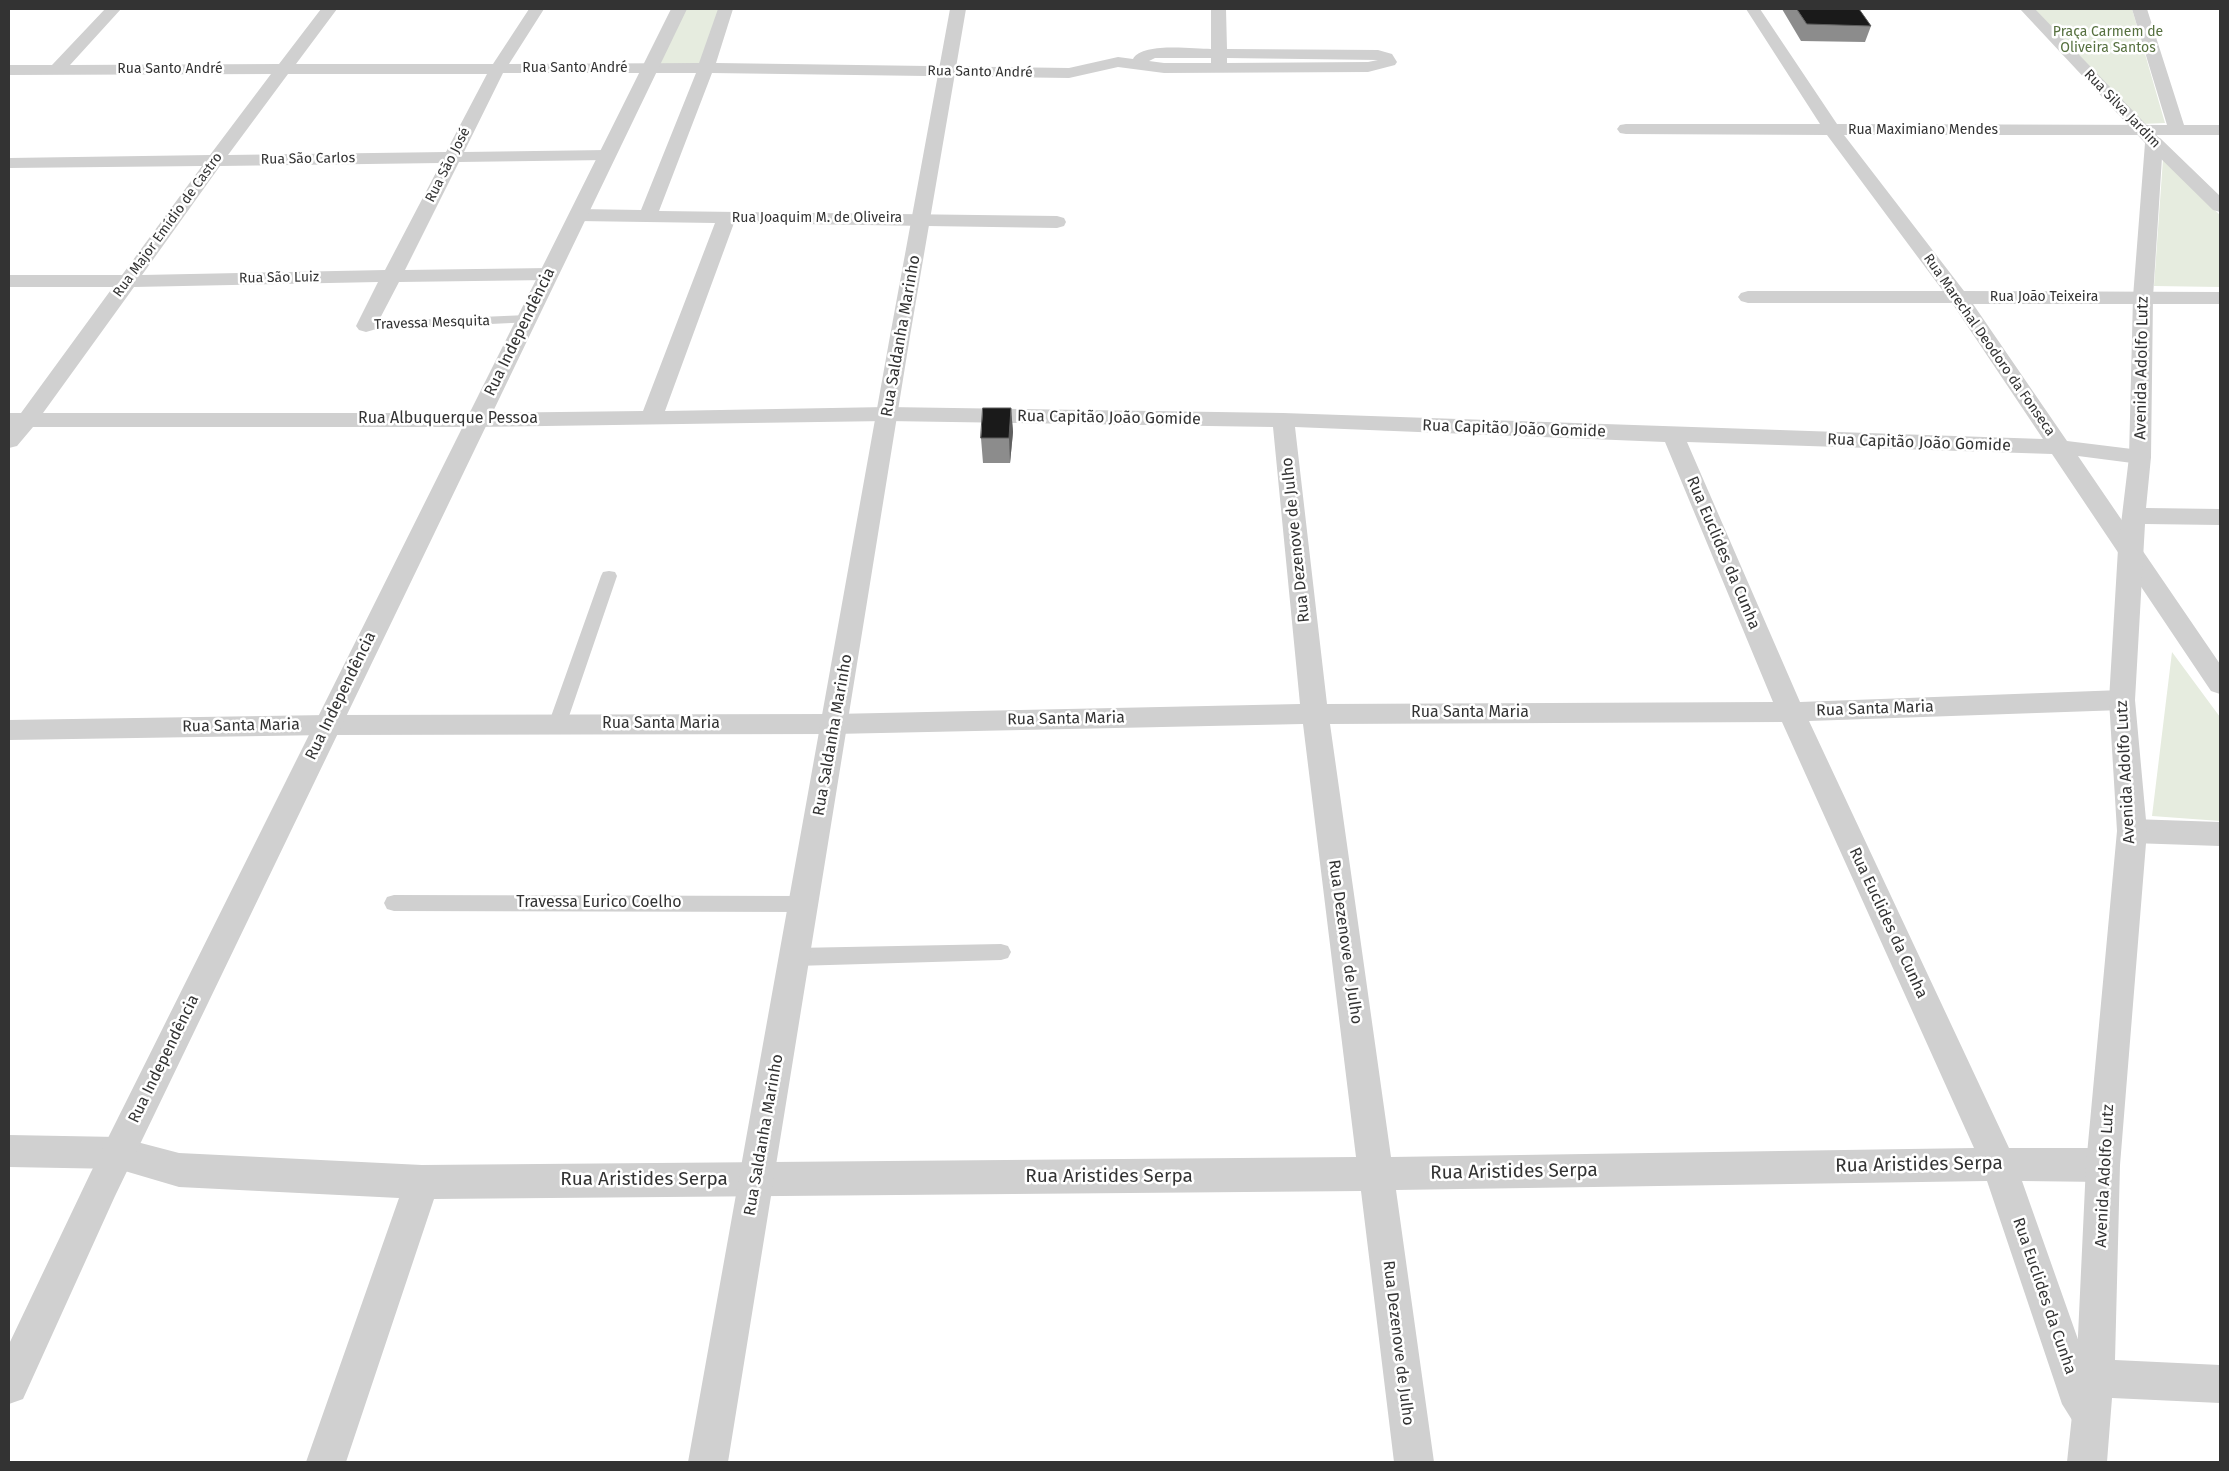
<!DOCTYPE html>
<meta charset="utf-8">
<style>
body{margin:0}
#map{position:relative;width:2229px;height:1471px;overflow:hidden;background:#fff;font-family:"Fira Sans",sans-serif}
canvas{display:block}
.frame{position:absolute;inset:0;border:10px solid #333;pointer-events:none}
</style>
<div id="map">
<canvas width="2229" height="1471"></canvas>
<div class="frame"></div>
</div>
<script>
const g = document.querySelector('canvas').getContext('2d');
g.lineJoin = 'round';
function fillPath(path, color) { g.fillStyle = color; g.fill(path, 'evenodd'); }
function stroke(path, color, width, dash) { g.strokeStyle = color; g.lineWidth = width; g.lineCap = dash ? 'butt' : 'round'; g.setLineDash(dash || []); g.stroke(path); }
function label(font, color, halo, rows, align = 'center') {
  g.font = font + ' "Fira Sans",sans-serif'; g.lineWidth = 5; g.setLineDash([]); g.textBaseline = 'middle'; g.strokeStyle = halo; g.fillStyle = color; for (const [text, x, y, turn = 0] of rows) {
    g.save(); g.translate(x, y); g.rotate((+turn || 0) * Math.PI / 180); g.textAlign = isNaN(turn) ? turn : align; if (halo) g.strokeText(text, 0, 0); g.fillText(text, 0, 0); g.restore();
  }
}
fillPath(new Path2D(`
 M684,9h38l-21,58 -45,2z
 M2034,9h98l33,114 -23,1z
 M2163,159l57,56v72l-66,-1z
 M2172,652l48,65v104l-68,-5z`), '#e6ecdf');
fillPath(new Path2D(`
 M527,315l7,4 -2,3 -166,8 -7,-4 7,-4z
 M609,571l6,1 2,4 -51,149 -3,5 -6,2 -6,-2 -3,-5 53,-149 2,-4z
 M394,895l410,1 7,2 3,6 -3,6 -7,2 -410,-1 -7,-2 -3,-6 3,-6z
 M1001,944l7,2 3,6 -3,6 -7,2 -206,6 -7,-3 -3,-6 3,-6 7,-3z`), '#d0d0d0');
fillPath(new Path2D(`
 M105,9h16l-51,56 209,-1 42,-55h16l-41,55h197l36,-55h15l-35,55 190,-1 19,-54h15l-17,54 353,5 49,-11 15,2c9,-17 60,-10 78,-10v-40h15l1,40 151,1 14,4 5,8 -2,3 -27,7 -204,1 -46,-6 -49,11 -357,-5 -53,138 398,5 7,2 2,4 -2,4 -7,2 -323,-5 -69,188 222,-4 396,6 760,26 -91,-136h-204l-7,-2 -3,-4 3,-4 7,-2h195l-116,-156 -201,-1 -6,-1 -3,-4 3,-4 6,-1h194l-74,-115h14l77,115 330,1 -35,-116h15l37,116h36v10h-376l120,156 256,1v12h-247l94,137 73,9 8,2 3,5 -3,5 -8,2 -62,-8 142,208v30l-9,-3 -159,-237 -365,-12 113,260 322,-12 10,3 3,7 -3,7 -10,3 -313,11 200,427h94l12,5 5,12 -5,12 -12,5 -81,-1 70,198 13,21 5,14 -5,14 -14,5 -14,-5 -15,-24 -75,-223 -591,9 38,272h-40l-33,-271 -927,8 -88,263h-40l93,-264 -220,-11 -61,-18 -109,-2v-32l109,2 61,16 243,12 934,-8 -53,-433 -469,10 -507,1 -318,5v-20l318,-5 507,-1 466,-10 -27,-277 -386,-6 -410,6h-444l-16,19 -8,2v-35h12l92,-126h-104v-12h113l80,-109 -193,2v-10l201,-3 61,-81 -262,1v-10h43zM1155,58h56v5h-47l-15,-2zM1227,58l151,2 -10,2 -141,1zM503,73h193l-55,137 -63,-1 -7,2 -2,4 2,4 7,2 137,2 -72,188 -166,2h-434l91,-126 244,-5 -22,44 3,4 7,2 7,-2 3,-4 23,-44 150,-2 7,-2 3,-4 -3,-4 -7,-2 -144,2 54,-108 148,-2 6,-1 3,-4 -3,-4 -6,-1 -143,2zM288,74h199l-41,78 -218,3zM441,163l-56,107 -243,5 78,-109zM1295,427l370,15 108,260 -446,2zM1782,722l192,426 -583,9 -61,-433z
 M2154,137l6,1 60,58v16l-7,-2 -65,-64 -3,-4 3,-4z
 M2132,819l88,3v24l-88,-3 -10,-4 -5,-8 5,-8z`), '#d0d0d0');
fillPath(new Path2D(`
 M671,9h16l-572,1187 -92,203 -14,5v-60l82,-172z
 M950,9h16l-56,327 -182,1126h-40l202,-1126z
 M2020,9h15l128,133 -10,155 -2,160 -5,51 74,1v16l-75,-1 -10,176 12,131 -27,334 -5,195 105,5v38l-108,-5 -5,64h-40l9,-84 10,-213 31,-334 -8,-131 9,-151 11,-92 4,-160 12,-154z`), '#d0d0d0');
fillPath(new Path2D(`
 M1782,9h77l12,17 -6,16 -64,-1z
 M1011,408l2,24 -3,31h-27l-2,-25z`), '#8c8c8c');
fillPath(new Path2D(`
 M1011,408l2,24 -3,31 -1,-25z`), '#5f5f5f');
const building = new Path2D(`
 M1797,9h62l12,17 -64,-2z
 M983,408h28l-2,30h-28z`);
fillPath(building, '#1a1a1a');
stroke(building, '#5f5f5f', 1);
label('14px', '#56703f', '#fff', [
 ["Praça Carmem de",2108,32],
 ["Oliveira Santos",2108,48]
]);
label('14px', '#333', '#fff', [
 ["Rua Santo André",575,68],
 ["Rua Santo André",170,69],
 ["Rua Santo André",980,72,1],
 ["Rua Silva Jardim",2122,109,46],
 ["Rua Maximiano Mendes",1923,130],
 ["Rua São Carlos",308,159,-1],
 ["Rua São José",448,165,-63],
 ["Rua Joaquim M. de Oliveira",817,218],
 ["Rua Major Emídio de Castro",168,225,-54],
 ["Rua São Luiz",279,278,-1],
 ["Rua João Teixeira",2044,297],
 ["Travessa Mesquita",432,323,-2],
 ["Rua Marechal Deodoro da Fonseca",1989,345,55]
]);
label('16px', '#333', '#fff', [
 ["Rua Independência",520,332,-64],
 ["Rua Saldanha Marinho",901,336,-80],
 ["Avenida Adolfo Lutz",2142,368,-89],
 ["Rua Capitão João Gomide",1109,418,1],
 ["Rua Albuquerque Pessoa",448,419],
 ["Rua Capitão João Gomide",1514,429,2],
 ["Rua Capitão João Gomide",1919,443,2],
 ["Rua Dezenove de Julho",1296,540,-96],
 ["Rua Euclides da Cunha",1723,553,67],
 ["Rua Independência",341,696,-64],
 ["Rua Santa Maria",1875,709,-2],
 ["Rua Santa Maria",1470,713],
 ["Rua Santa Maria",1066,719,-1],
 ["Rua Santa Maria",661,724],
 ["Rua Santa Maria",241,726,-1],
 ["Rua Saldanha Marinho",833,735,-80],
 ["Avenida Adolfo Lutz",2126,772,-93],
 ["Travessa Eurico Coelho",599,903],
 ["Rua Euclides da Cunha",1888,923,65],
 ["Rua Dezenove de Julho",1345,942,82],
 ["Rua Independência",164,1059,-64],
 ["Rua Saldanha Marinho",764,1135,-80],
 ["Avenida Adolfo Lutz",2105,1176,-87],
 ["Rua Euclides da Cunha",2044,1296,71],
 ["Rua Dezenove de Julho",1398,1343,83]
]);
label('19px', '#333', '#fff', [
 ["Rua Aristides Serpa",1919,1165,-1],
 ["Rua Aristides Serpa",1514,1172,-1],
 ["Rua Aristides Serpa",1109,1177],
 ["Rua Aristides Serpa",644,1180]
]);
</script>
